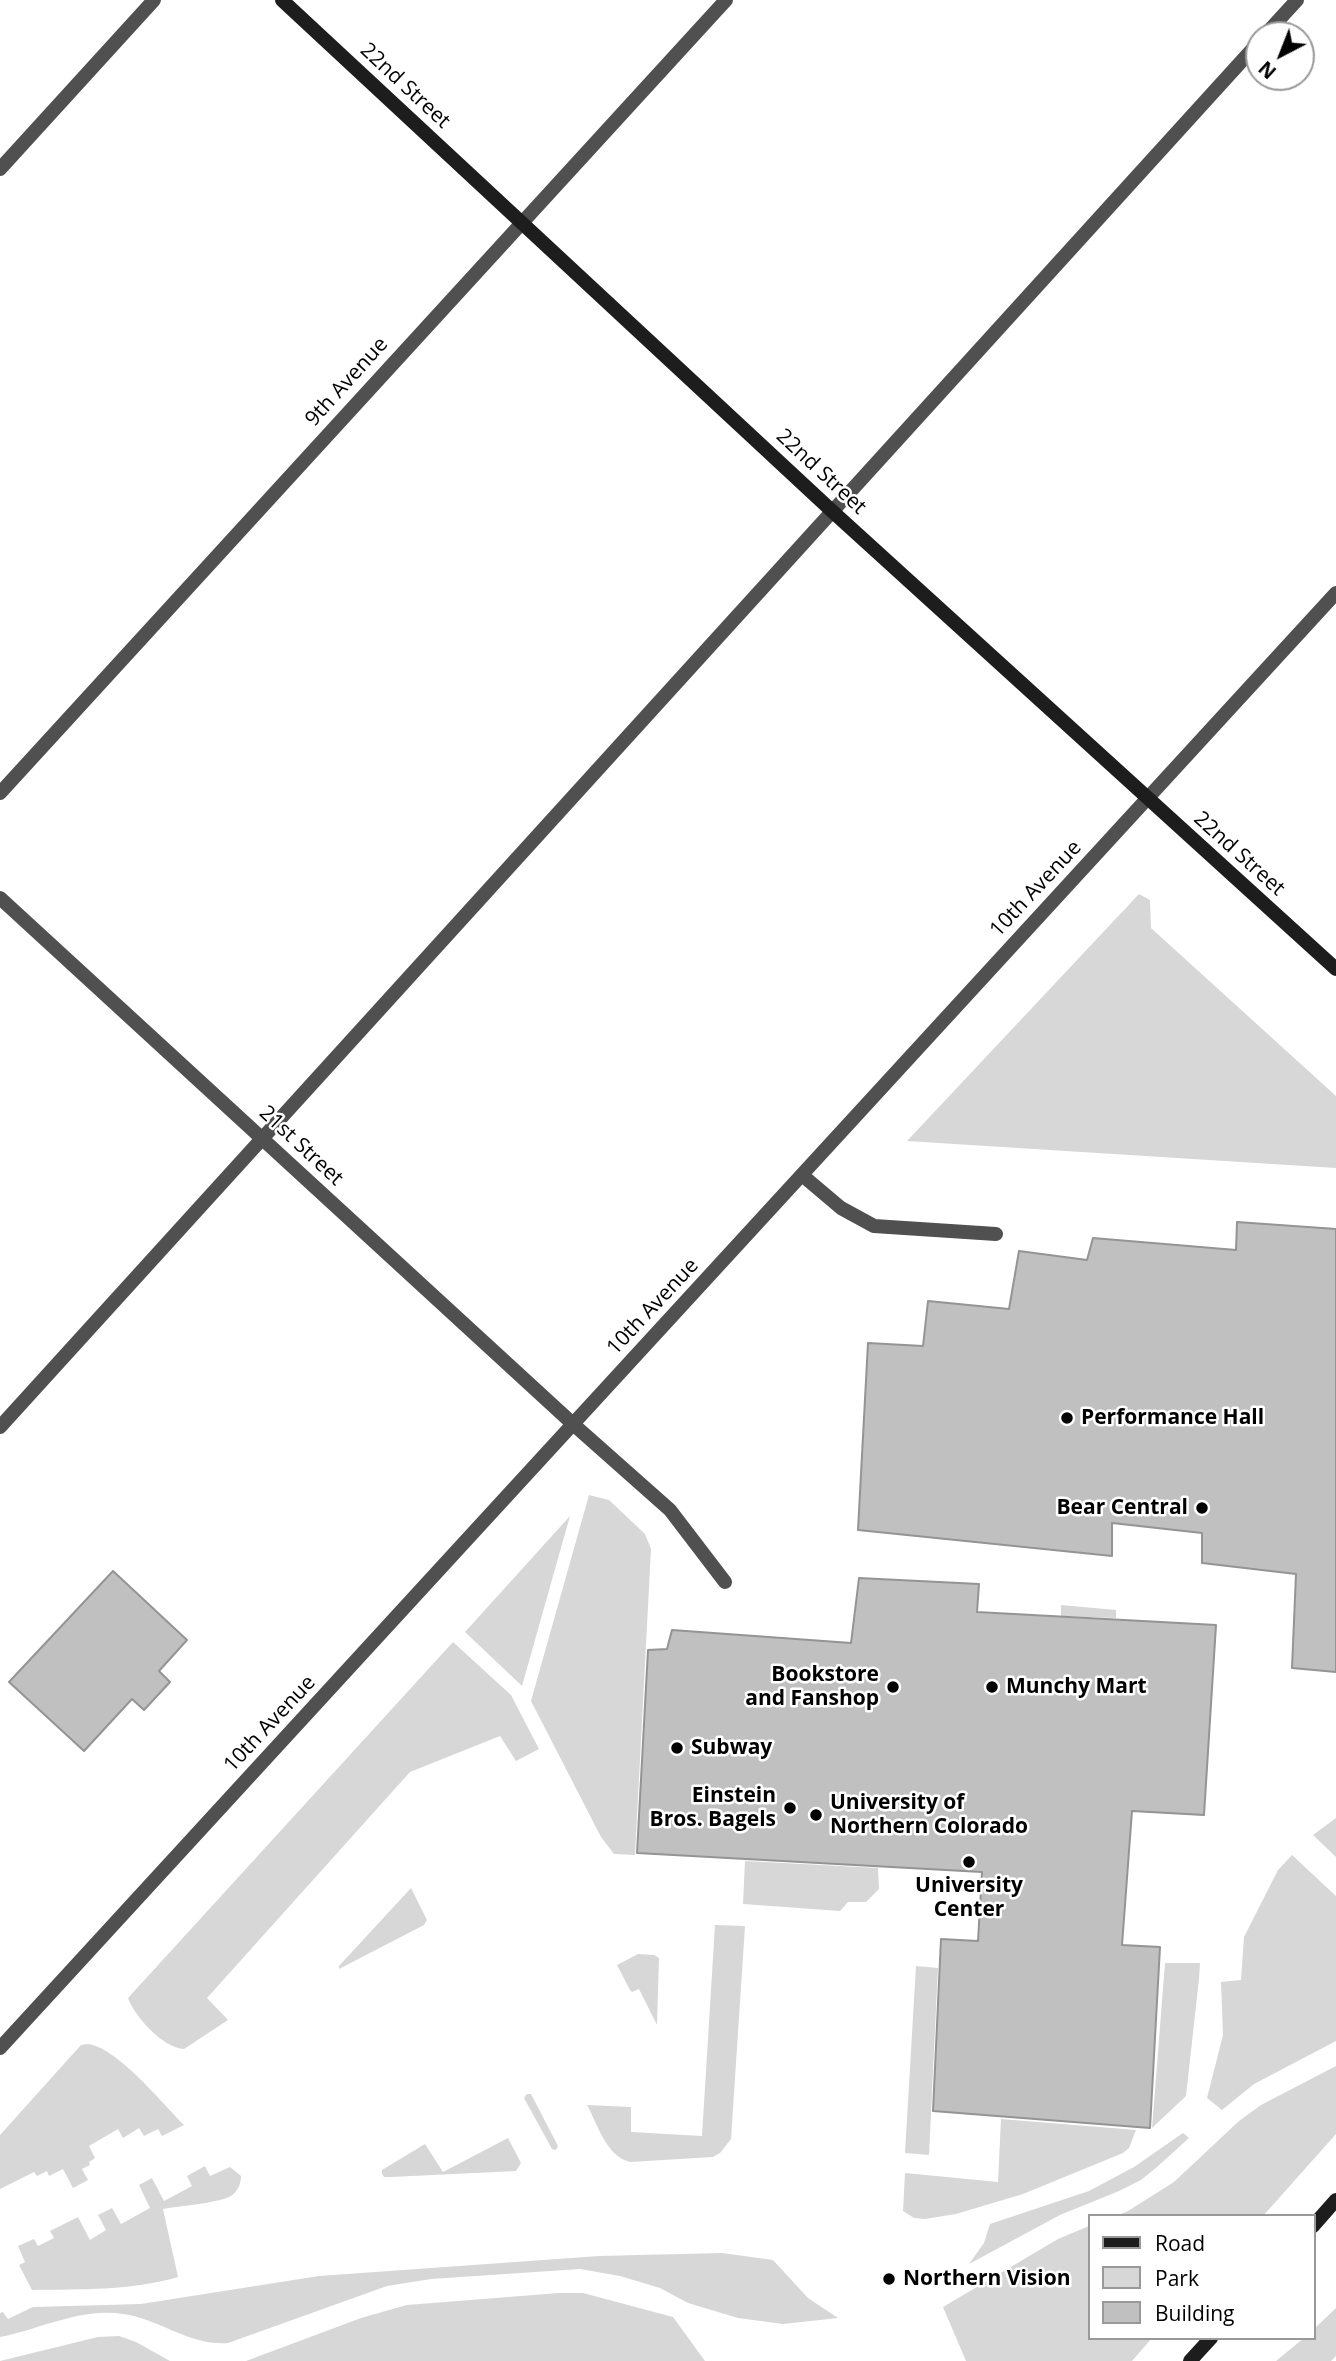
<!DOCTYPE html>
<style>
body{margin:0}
#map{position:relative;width:1336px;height:2361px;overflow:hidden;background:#fff;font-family:"Open Sans",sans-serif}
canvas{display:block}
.legend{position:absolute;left:1088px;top:2214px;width:228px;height:126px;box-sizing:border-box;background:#fff;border:2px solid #999;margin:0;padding:9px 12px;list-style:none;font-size:21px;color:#000}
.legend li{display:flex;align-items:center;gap:14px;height:35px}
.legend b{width:35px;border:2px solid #999}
.north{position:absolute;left:1245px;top:21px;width:70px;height:70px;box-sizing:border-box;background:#fff;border:2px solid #999;border-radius:50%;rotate:222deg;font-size:19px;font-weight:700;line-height:28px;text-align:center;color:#000}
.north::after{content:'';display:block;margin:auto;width:24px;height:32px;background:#000;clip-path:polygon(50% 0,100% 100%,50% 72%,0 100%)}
</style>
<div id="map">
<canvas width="1336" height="2361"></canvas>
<ul class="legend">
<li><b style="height:9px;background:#1d1d1d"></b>Road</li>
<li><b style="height:19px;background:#d7d7d7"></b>Park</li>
<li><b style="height:19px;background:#c0c0c0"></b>Building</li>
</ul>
<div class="north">N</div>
</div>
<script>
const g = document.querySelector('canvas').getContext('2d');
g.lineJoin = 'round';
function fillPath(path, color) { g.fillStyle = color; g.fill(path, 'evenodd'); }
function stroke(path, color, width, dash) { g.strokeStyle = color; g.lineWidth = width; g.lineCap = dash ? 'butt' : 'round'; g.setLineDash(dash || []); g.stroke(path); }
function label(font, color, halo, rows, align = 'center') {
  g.font = font + ' "Open Sans",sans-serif'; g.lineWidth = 5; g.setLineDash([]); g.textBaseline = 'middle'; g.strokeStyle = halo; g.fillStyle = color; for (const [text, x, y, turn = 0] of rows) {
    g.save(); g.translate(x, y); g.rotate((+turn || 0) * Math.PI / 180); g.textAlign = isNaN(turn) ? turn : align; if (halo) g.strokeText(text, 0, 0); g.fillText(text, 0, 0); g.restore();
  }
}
fillPath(new Path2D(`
 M1139,894l11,6 1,28 185,168v72l-429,-27z
 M589,1495l20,5 36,34 6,15 -16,306 -21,-1 -13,-17 -70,-136z
 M570,1516l-48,170 -57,-54z
 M1061,1605l55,5v8l-55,-2z
 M453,1642l58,53 28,54 -23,12 -16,-25 -90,36 -203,226 21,22 -44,29c-21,-1 -49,-32 -56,-51z
 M1336,1818v39l-23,-22z
 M1292,1855l44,41v145l-82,43 -32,26 -15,-12 16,-63 -2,-53 20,-2 3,-43 34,-67z
 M745,1861l133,7 1,21 -13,13h-18l-8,9 -97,-7z
 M411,1888l16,32 -3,5 -85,44v-3z
 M715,1925l30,1 -14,213 -11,14 -7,4 -83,5c-24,-6 -32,-37 -43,-57l44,2v25l71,4z
 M638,1954l16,1 5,3 -2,67 -18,-36 -7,3 -2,-2 -13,-25z
 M1165,1963h35l-1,16 -13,117 -34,32z
 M916,1966l22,2 -9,187 -24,-2z
 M87,2044c29,2 75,59 97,81l-22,11 -4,-7 -14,7 -5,-8 -16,10 -5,-9 -29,17 6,12 -6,4 1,3 -8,4 6,11 -15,8 -10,-19 -14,7 -2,-5 -10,5 -3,-4 -34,17v-54l81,-90z
 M1336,2066v68l-73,82h-147l12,-5 46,-29 65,-61 22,-16z
 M527,2094h4l27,52 -2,4 -4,-1 -28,-51z
 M1001,2119l135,11 -7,18 -6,5 -100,41 -67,20 -31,5 -11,-1 -11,-7 2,-38 93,9z
 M1183,2133l6,5 -32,29 -16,13 -22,11 -59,24 -91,49 15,-21 6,-19 99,-33 45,-24z
 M508,2138l13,25 -5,8 -125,6h-7l-2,-3v-4l43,-26 18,28z
 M205,2166l5,10 20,-9 11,9c0,8 -3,15 -10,20 -12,7 -52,10 -68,13l15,68c-48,14 -97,12 -146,13l-13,-25 6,-3 -7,-16 16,-7 4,7 16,-8 -4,-7 28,-14 12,23 16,-10 -8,-15 14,-7 9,16 29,-16 -11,-23 13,-7 12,23 28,-15 -5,-10z
 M1089,2226v112h63l-20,23h-166l-23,-54 115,-68z
 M722,2253l51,7 35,38 30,20 -55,6 -45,-6 -50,-15 -28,-15 -40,-12 -40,-7 -149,10 -44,7 -159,57c-39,3 -68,-24 -105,-29 -41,-7 -83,15 -123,23v-24l3,-1 5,7 25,-12 108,-3 178,-28 280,-20z
 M559,2293h24l90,24 32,44h-459l115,-43 46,-13z
 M1336,2308v48l-5,5h-55l28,-23h9v-8z
 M119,2336l17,6 34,19h-170l98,-24z`), '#d7d7d7');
const building = new Path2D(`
 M1237,1222l99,7v443l-44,-4 4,-94 -94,-11v-30l-90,-10v33l-254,-26 10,-187 55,3 5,-45 81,8 10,-58 68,9 6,-22 143,12z
 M113,1571l74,69 -28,31 11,11 -26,28 -12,-11 -48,52 -75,-69z
 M859,1578l120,6 -2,28 239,13 -12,190 -72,-4 -10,134 38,2 -10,181 -217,-17 8,-172 37,2 4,-69 -345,-19 11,-203 19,-1 5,-19 179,13z`);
fillPath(building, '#c0c0c0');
stroke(building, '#949494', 2);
stroke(new Path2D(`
 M1265,35l32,-35
 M0,169l154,-169
 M802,1175l39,33 33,18 122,8
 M573,1424l97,86 55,72
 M0,1427l1259,-1385`), '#505050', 14);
stroke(new Path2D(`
 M0,793l726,-793
 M0,898l573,526
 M0,2048l1336,-1455`), '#505050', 14);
stroke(new Path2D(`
 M282,0l550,511 504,458
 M1313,2226l23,-26
 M1190,2361l21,-23`), '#1d1d1d', 14);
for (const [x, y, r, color] of [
 [1067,1418,7,"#000"],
 [1202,1508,7,"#000"],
 [893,1687,7,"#000"],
 [992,1687,7,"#000"],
 [677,1748,7,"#000"],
 [790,1808,7,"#000"],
 [816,1815,7,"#000"],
 [969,1862,7,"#000"],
 [889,2279,7,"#000"]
]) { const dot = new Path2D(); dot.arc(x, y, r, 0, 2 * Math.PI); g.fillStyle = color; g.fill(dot); stroke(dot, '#fff', 2.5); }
label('21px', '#000', '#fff', [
 ["22nd Street",405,86,43],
 ["9th Avenue",347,382,-48],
 ["22nd Street",821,472,43],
 ["22nd Street",1239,854,42],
 ["10th Avenue",1036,889,-47],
 ["21st Street",301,1146,43],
 ["10th Avenue",653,1307,-47],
 ["10th Avenue",270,1724,-47]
]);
label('bold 21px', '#000', '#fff', [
 ["Performance Hall",1081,1418],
 ["Bear Central",1188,1508,"right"],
 ["Bookstore",879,1675,"right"],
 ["and Fanshop",879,1699,"right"],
 ["Munchy Mart",1006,1687],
 ["Subway",691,1748],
 ["Einstein",776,1796,"right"],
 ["Bros. Bagels",776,1820,"right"],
 ["University of",830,1803],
 ["Northern Colorado",830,1827],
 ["University",969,1886,"center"],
 ["Center",969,1910,"center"],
 ["Northern Vision",903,2279]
], 'left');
</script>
